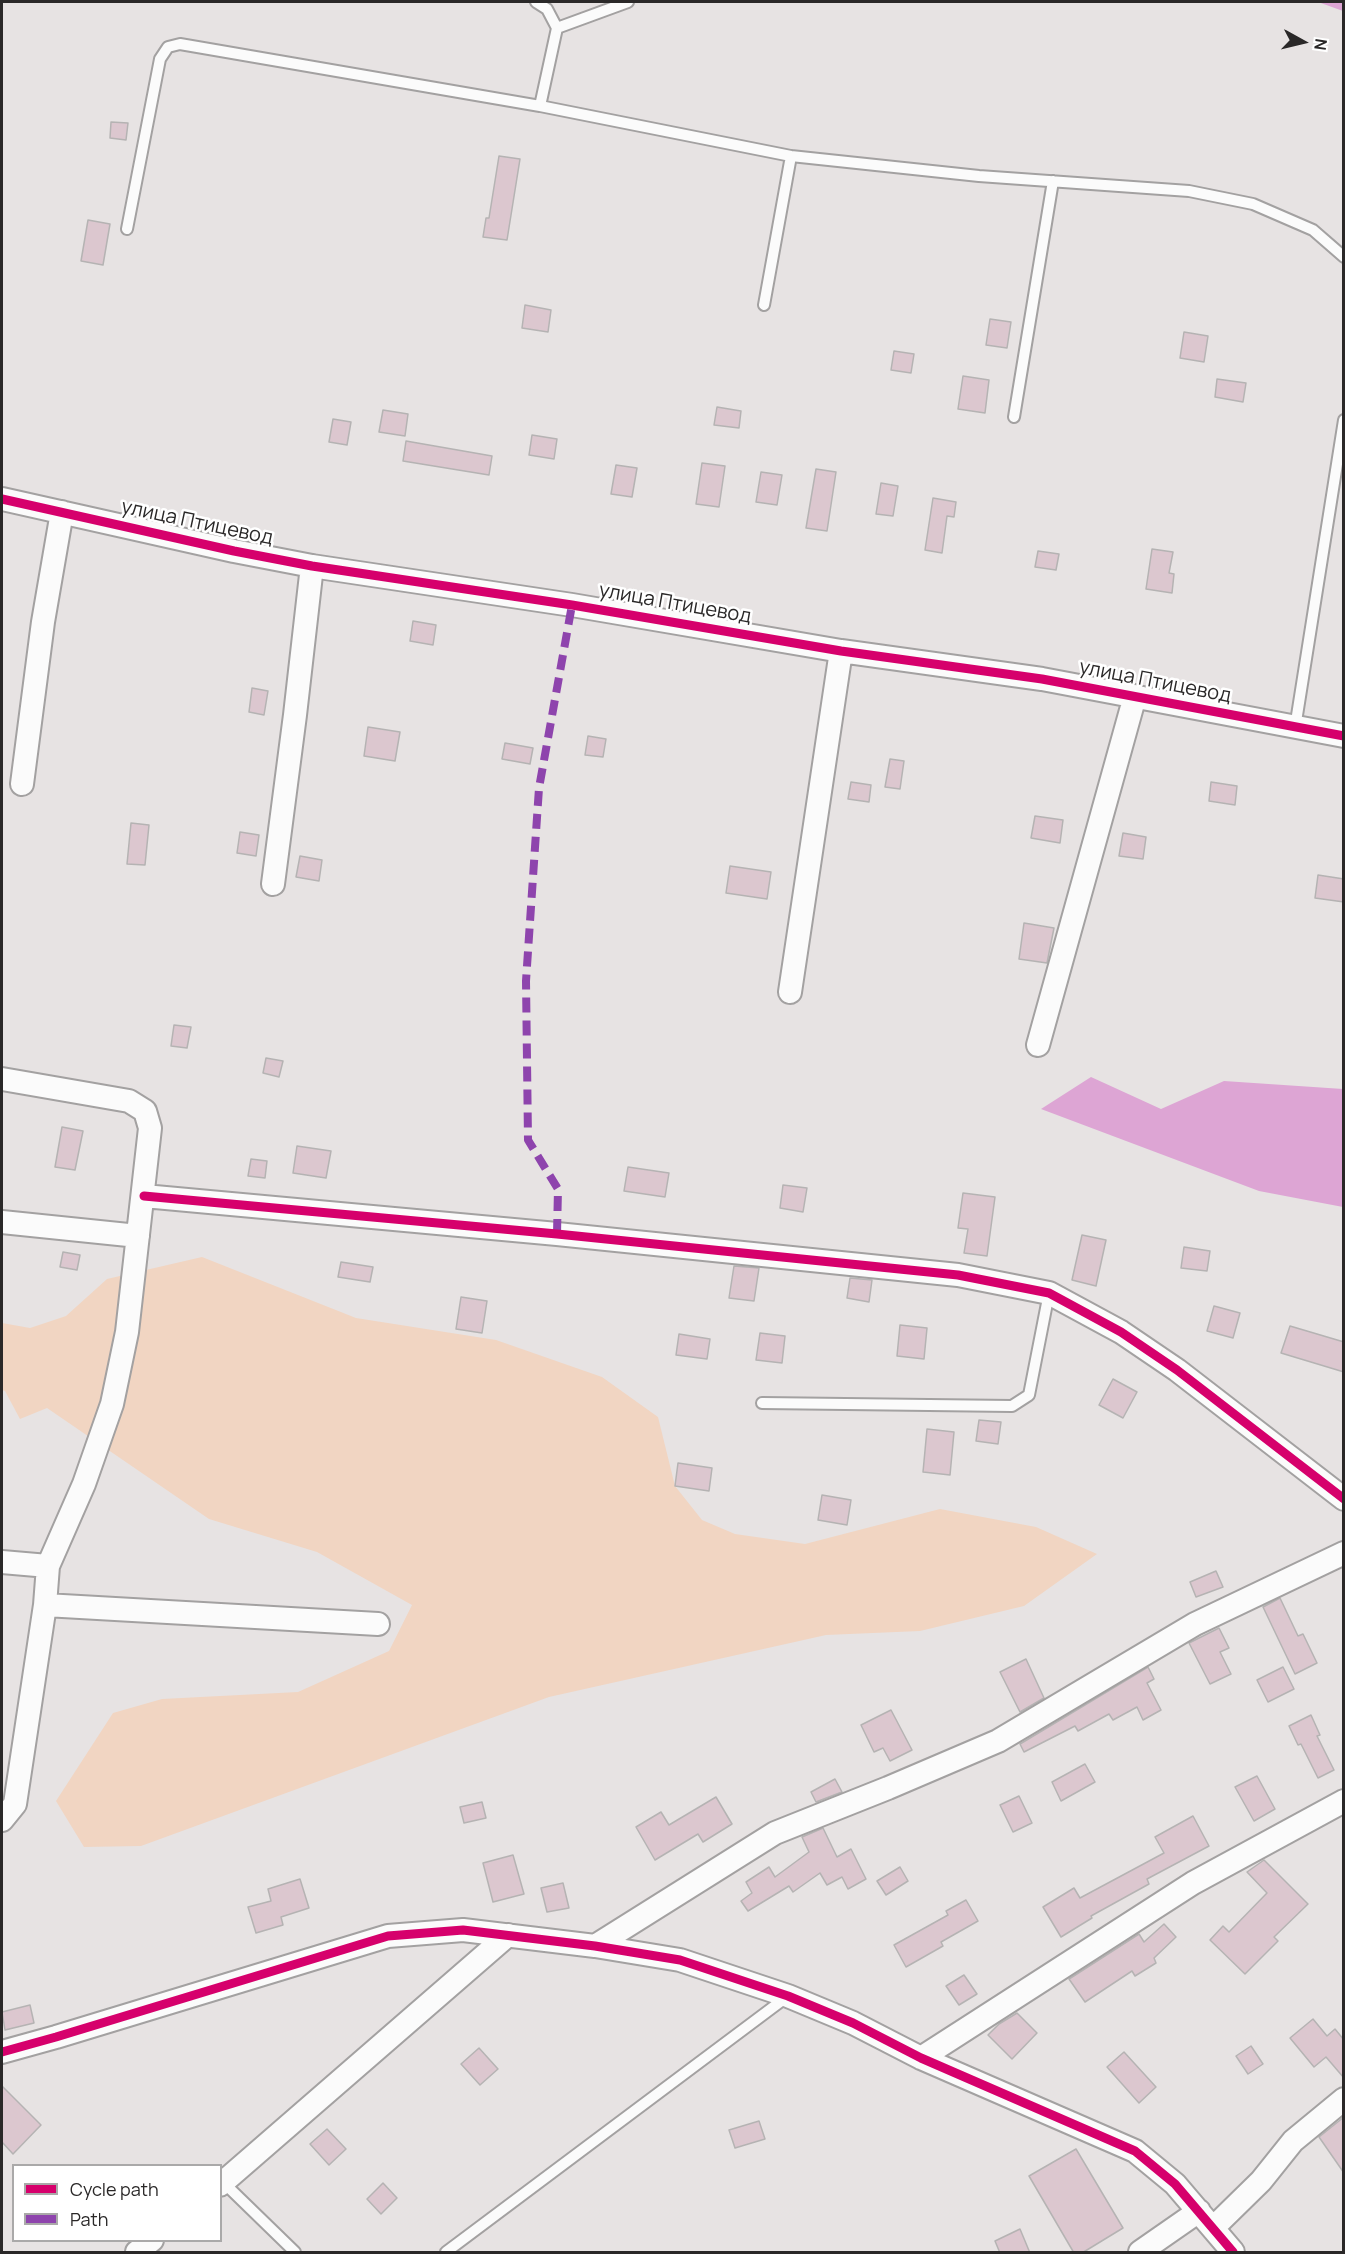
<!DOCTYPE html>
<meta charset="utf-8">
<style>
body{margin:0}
#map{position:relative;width:1345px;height:2254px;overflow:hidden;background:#e7e3e3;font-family:Manrope,sans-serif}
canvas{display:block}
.frame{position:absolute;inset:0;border:3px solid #2a2828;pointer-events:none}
.legend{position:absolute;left:12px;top:2164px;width:210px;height:78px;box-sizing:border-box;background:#fff;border:2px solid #aaa9a9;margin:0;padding:8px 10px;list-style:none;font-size:18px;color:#2a2828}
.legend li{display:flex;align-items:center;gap:12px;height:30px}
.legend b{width:30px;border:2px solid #aaa9a9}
.north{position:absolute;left:1273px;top:12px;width:60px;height:60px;-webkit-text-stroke:4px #fff;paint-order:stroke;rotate:98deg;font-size:16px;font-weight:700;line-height:24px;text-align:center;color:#2a2828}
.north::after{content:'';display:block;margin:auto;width:21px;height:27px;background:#2a2828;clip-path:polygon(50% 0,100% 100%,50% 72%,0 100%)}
</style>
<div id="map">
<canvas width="1345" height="2254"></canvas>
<div class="frame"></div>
<ul class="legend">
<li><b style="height:8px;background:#d6006c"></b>Cycle path</li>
<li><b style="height:8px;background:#8e44ad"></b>Path</li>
</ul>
<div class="north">N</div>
</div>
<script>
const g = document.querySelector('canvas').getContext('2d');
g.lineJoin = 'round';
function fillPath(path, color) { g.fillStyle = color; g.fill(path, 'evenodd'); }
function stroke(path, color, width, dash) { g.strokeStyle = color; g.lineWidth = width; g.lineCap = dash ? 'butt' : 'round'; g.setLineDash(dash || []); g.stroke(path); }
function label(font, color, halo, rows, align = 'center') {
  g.font = font + ' Manrope,sans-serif'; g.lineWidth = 5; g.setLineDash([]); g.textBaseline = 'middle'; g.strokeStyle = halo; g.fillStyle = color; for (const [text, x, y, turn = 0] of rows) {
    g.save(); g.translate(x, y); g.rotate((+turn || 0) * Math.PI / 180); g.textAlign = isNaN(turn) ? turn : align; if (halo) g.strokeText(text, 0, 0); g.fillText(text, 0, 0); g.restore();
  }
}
fillPath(new Path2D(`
 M202,1257l154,61 140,22 106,37 56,40 17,69 27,34 33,14 70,10 135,-35 96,18 61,27 -73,52 -104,25 -94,4 -277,62 -408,149 -57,1 -28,-46 57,-88 49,-14 136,-7 91,-41 23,-46 -95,-53 -108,-33 -162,-111 -27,11 -15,-28 -3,-1v-67l28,5 36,-12 41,-37z`), '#f1d5c2');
fillPath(new Path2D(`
 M1318,2h25v9z
 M1091,1077l70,32 63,-28 119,8v118l-84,-16 -218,-82z`), '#dda5d4');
const building = new Path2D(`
 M111,122l17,1 -2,17 -16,-2z
 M499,156l21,3 -13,81 -24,-3 3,-19h3z
 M88,220l22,4 -7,41 -22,-4z
 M525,305l26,5 -3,22 -26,-4z
 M990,319l21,3 -4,26 -21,-3z
 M1184,332l24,4 -4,26 -24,-4z
 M894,351l20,3 -3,19 -20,-3z
 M963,376l26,4 -4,33 -27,-4z
 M1217,379l29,4 -3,19 -28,-5z
 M717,407l24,4 -2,17 -25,-3z
 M383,410l25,4 -3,22 -26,-4z
 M333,419l18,3 -4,23 -18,-3z
 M532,435l25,4 -3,20 -25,-4z
 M406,441l86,15 -3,19 -86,-14z
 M702,463l23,3 -6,41 -23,-3z
 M616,465l21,3 -5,29 -21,-3z
 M816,469l20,3 -9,59 -21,-3z
 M761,472l21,3 -5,30 -21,-3z
 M881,483l17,3 -5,30 -17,-2z
 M933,498l23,4 -2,15 -7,-1 -5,37 -17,-3z
 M1152,549l21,3 -4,21 5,1 -2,19 -26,-4z
 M1038,551l21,3 -3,16 -21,-3z
 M413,621l23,4 -3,20 -23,-4z
 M252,688l16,3 -4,24 -15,-3z
 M368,727l32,5 -5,29 -31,-5z
 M588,736l18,3 -3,18 -18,-2z
 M505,743l28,5 -3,16 -28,-5z
 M890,759l14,2 -4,28 -15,-2z
 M851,782l20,3 -2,17 -21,-3z
 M1211,782l26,4 -2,19 -26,-4z
 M1035,816l28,4 -3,23 -29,-5z
 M131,823l18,2 -4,40 -18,-1z
 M240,832l19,3 -3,21 -19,-3z
 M1123,833l23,4 -3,22 -24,-3z
 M300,856l22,4 -3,21 -23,-4z
 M730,866l41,6 -4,27 -41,-6z
 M1318,875l26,4v23l-29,-4z
 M1024,923l30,5 -7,35 -28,-4z
 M174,1025l17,2 -4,21 -16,-2z
 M266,1058l17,3 -4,16 -16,-4z
 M62,1127l21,4 -8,39 -20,-3z
 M297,1146l34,5 -5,27 -33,-5z
 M251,1159l16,2 -2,17 -17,-2z
 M628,1167l41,6 -4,24 -41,-6z
 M783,1185l24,3 -4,24 -23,-4z
 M963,1193l32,4 -8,59 -23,-3 4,-24 -10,-1z
 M1082,1235l24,5 -10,46 -24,-6z
 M1184,1247l26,4 -3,20 -26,-3z
 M63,1252l17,3 -3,15 -17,-3z
 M341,1262l32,5 -3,15 -32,-5z
 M734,1266l25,2 -5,33 -25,-3z
 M850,1278l22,2 -3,22 -22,-4z
 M461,1297l26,4 -5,32 -26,-4z
 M1214,1306l26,7 -7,25 -26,-7z
 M900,1325l27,3 -3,31 -27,-3z
 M1290,1326l54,16v30l-63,-19z
 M760,1333l25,3 -3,27 -26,-3z
 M679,1334l31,5 -3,20 -31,-4z
 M1113,1379l24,13 -14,26 -24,-13z
 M979,1420l22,2 -3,22 -22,-3z
 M927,1429l27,3 -4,43 -27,-3z
 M678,1463l34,5 -3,23 -34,-5z
 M822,1495l29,5 -4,25 -29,-5z
 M1216,1571l7,16 -27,10 -6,-15z
 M1280,1598l18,38 5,-2 14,29 -22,11 -32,-67z
 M1219,1628l10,20 -9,4 11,22 -21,10 -21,-41z
 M1026,1659l18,39 -24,14 -20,-40z
 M1148,1667l6,12 -7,4 14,27 -18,10 -6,-13 -24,13 -4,-6 -31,17 -3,-5 -51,26 -4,-8z
 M1283,1667l11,22 -26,13 -11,-22z
 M891,1710l21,40 -22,11 -7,-13 -9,4 -13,-27z
 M1311,1715l9,20 -3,1 17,34 -16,8 -17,-34 -3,1 -9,-19z
 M1085,1764l10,18 -34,19 -9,-19z
 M1257,1776l18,33 -21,12 -19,-34z
 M835,1779l7,13 -26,10 -5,-10z
 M1019,1796l13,27 -19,9 -13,-27z
 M716,1797l16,27 -29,18 -5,-8 -43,26 -19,-33 25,-15 8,13z
 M482,1802l4,16 -22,5 -4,-16z
 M1193,1816l16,30 -62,33 2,5 -58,32 1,2 -31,19 -18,-30 31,-19 6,10 84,-45 -9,-16z
 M823,1828l14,29 14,-8 15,30 -18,10 -6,-12 -15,8 -7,-12 -27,19 -4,-6 -41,25 -7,-10 11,-8 -6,-11 23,-15 6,10 34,-25 -7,-15z
 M513,1855l11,39 -31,8 -10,-39z
 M1264,1860l44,44 -34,33 4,4 -33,33 -35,-34 13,-14 6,6 38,-39 -20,-21z
 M900,1867l8,14 -22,14 -9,-14z
 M300,1879l9,29 -28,9 2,8 -27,8 -8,-26 23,-6 -3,-12z
 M563,1883l6,25 -22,4 -6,-24z
 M966,1900l12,21 -37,21 2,4 -37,21 -12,-22 54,-30 -2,-4z
 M1164,1924l12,13 -22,21 2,5 -21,13 -3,-5 -47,31 -16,-23 70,-45 5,8z
 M964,1975l13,19 -18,11 -13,-19z
 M30,2005l4,18 -29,7 -3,-18z
 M1017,2013l20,20 -25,26 -24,-24 11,-11z
 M1313,2019l14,17 8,-7 9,11v38l-18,-21 -12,10 -24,-29z
 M1251,2046l12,18 -15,10 -12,-18z
 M479,2048l19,21 -18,16 -19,-21z
 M1124,2052l32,35 -17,16 -32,-36z
 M2,2086l39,39 -28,29 -11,-12z
 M1344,2117v56l-25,-36z
 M759,2121l6,18 -30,9 -6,-18z
 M327,2129l19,20 -17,16 -19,-21z
 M1076,2149l47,79 -41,25h-8l-45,-77z
 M383,2183l14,15 -16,16 -14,-15z
 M1020,2229l10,24h-30l-5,-12z`);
fillPath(building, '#dcc7cf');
stroke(building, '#b5b3b3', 1.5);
const service = new Path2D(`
 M536,2l11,7 10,19
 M540,106l17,-78 71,-26
 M127,229l33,-170 8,-12 12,-3 360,62 251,50 188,20 210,15 64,13 60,26 31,27
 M764,305l27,-149
 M1014,417l39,-236
 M1295,728l49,-308
 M762,1403l250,3 17,-11 20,-102
 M224,2183l71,69
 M446,2252l342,-256`);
const minor = new Path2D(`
 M2,499l232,52 78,15 260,39 269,46 201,28 302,57
 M22,784l21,-162 19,-110
 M273,884l22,-169 17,-149
 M790,992l51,-341
 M1038,1045l97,-349
 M2,1079l127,22 16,10 5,17 -23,204 -15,72 -28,80 -36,82 -3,39 -30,199 -13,16
 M144,1196l413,38 401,41 91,18 72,39 56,38 167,129
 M2,1222l136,14
 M2,1562l46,4
 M45,1605l333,19
 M595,1946l180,-113 113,-45 110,-47 197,-117 149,-71
 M2,2052l54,-15 332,-101 75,-6 132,16 85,14 108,36 65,27 68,35 214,93 40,33 58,68
 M921,2058l272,-175 151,-82
 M220,2185l288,-250
 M1213,2228l48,-47 32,-40 51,-42
 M137,2252l15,-12
 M1140,2252l59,-41`);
stroke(service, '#a3a1a1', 14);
stroke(minor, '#a3a1a1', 26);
stroke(service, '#fbfbfb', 10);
stroke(minor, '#fbfbfb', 22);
stroke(new Path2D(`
 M557,1234l1,-45 -30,-49 -2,-159 13,-193 33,-183`), '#8e44ad', 8, [15, 8]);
stroke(new Path2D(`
 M2,499l232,52 78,15 260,39 269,46 201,28 302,57
 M144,1196l413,38 401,41 91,18 72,39 56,38 167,129
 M2,2052l54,-15 332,-101 75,-6 132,16 85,14 108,36 65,27 68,35 214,93 40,33 58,68`), '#d6006c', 9);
label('20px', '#2a2828', '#fff', [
 ["улица Птицевод",197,523,12],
 ["улица Птицевод",675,604,10],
 ["улица Птицевод",1155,682,11]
]);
</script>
